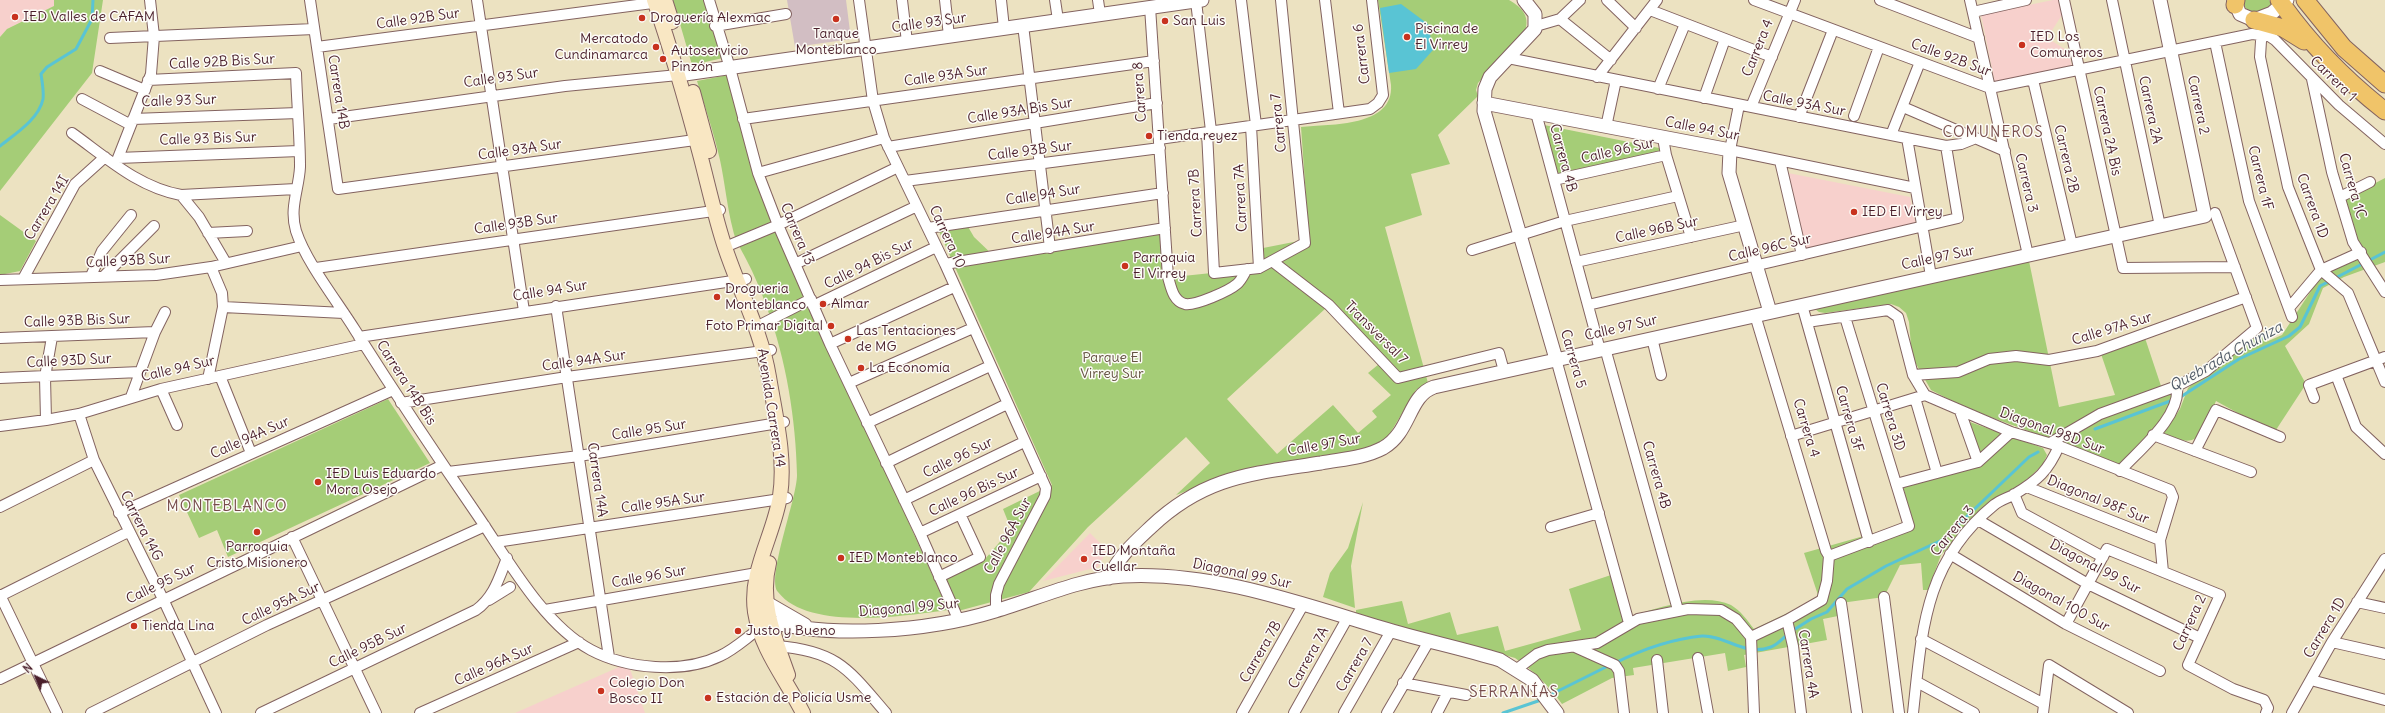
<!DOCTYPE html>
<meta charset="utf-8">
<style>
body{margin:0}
#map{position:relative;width:2385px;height:713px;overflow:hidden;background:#ece2c1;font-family:Delius,sans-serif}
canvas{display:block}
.north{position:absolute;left:16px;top:657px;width:40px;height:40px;-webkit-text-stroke:3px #fdfcf7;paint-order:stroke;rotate:317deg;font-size:11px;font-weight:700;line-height:16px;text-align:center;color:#4a1f2b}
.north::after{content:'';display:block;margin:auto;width:14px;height:18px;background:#4a1f2b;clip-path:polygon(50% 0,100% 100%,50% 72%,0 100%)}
</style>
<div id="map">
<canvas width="2385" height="713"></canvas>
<div class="north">N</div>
</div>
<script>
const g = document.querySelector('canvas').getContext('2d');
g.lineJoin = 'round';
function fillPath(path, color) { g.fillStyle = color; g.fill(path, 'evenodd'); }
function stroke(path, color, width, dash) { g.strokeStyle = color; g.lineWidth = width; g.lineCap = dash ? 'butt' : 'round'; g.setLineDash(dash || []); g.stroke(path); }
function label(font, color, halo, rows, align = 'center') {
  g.font = font + ' Delius,sans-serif'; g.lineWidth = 3; g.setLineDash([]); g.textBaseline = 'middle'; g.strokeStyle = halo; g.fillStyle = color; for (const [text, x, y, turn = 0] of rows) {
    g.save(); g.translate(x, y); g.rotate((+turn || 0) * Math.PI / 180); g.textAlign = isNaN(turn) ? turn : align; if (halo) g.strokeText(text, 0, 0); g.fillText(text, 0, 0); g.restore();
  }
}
fillPath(new Path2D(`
 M0,0h54v6l-47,23 -7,8z
 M2053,0h6l3,15 -15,23 21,13 4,15 -77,17 -14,-68z
 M1783,172l127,25 6,29 -111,24z
 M1090,533l17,17 -9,17 -55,14z
 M619,667l11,2 15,44h-130z`), '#f7d0cc');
fillPath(new Path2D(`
 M787,0h59l5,39 -56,8z`), '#d2bec3');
fillPath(new Path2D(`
 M54,0h49l-11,73 -92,118v-154l7,-8 47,-23z
 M673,0h32l18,58 -31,7z
 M1378,0h131c14,8 22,17 15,34l-46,49 -2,7 2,6 -40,39 12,29 -39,10 11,41 -37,12 43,156 -12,7 -27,45 -9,8 -23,9 -149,31 -32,12 34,-32 -24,-26 -98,90 -59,65 -71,19 -13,-34 40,-18 26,-30 -8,-20 49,-24 -114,-256 29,-4 7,12 22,21 164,-25 4,45 95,-10 -1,-19 51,-10 -8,-112c30,-3 93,0 90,-42zM1326,308l53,56 -11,9 23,22 -19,16 5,6 -19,16 -25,-28 -56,49 -50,-55z
 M2242,0h27l3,5c-12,7 -25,13 -30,-5z
 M728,75l44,143 176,392c-44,6 -140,21 -170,-18 -12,-14 19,-93 19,-117 -1,-55 -11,-116 -30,-167 -6,-17 -13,-34 -21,-49 -5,-10 -11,-19 -13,-29 -6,-23 -8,-47 -13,-70 -6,-27 -15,-53 -23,-79z
 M1544,125l115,23 2,4 -104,23z
 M2385,178v84l-41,15 -21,11 -14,36 -24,22 21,38 -32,49 -58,-32c-13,30 -16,52 -52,32l16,-24 8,-21 7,-7 66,-50 5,11 16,-7 44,-67 25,-17 4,-8 -12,-43z
 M0,215l36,26 -16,30 -20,4z
 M2029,261l30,146 56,-12 -14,-41 44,-16 16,48 10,-4 3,15 -10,20 -46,49 -48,-20 -102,-37 -37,-19 -19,-33 -3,-35 -3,-9 -7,-6 -8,-3 -66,9 -6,-1 -7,-5z
 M388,399l42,64 -202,94 -11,-27 -18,8 -20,-43z
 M1970,422l73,26 4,7 -4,9 -12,12 -58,44 -21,23 -11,12 -13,35h-5l-2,-27 -21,2 -16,32 -43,6 2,12 -20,4 4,21 -83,15 2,12 -18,4 -3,-18 -92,15 1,7 -22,3 -50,26c-14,-19 -28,-33 -47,-46l-159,-44v-4l46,-9 6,23 42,-12 7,23 41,-9 7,25 76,-21 -12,-41 42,-14 12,43c31,-8 78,-27 108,-13 10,6 16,15 23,24l65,-31 -15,-45 109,-31 -10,-35 80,-24z
 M1363,502l-12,64 4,42 -32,-11 7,-24 18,-25z`), '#a5cd77');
fillPath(new Path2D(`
 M1401,4l27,20 5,26 -17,19 -27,4 -9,-65z`), '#59c4d4');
stroke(new Path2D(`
 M0,146c15,-12 39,-27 43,-47 1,-8 -1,-18 -2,-25l6,-7 29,-18 16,-30 1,-19
 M2179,398l60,-39 50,-23 11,-9 20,-41 65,-34
 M2095,429l78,-29
 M1792,631l19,-12 16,-7 20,-23 39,-23 56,-26 87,-83 9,-5
 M1615,663c28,-14 56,-24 87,-27 24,-1 42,21 69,11 6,-2 12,-9 17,-13
 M1552,694l58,-29
 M1503,713l38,-13`), '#59c4d4', 3);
const minor = new Path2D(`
 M310,0l28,189 364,-50
 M477,0l47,311
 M709,0l21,68 28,105 20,52 52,119 90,189 39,88
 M859,0l14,101 11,37 61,126 101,224 -1,8 -46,88 -3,11v16
 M902,0l5,42
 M945,0l4,36
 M1001,0l3,28
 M1055,0l3,20
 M1098,0l2,14
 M1241,0l15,125
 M1325,0l14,113
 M1607,0l29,28
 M1754,0l236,88 262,-54 17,2 6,4 64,65 46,39
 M1880,0l99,38
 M1970,0l58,255
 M2064,0l59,268 112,-1
 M2112,0l48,226
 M1196,1l15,130
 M1150,7l18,270c3,10 5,24 17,27 10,2 44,-13 52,-20 4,-3 7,-10 10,-15
 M1650,10l122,47
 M1973,12l53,-12
 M1560,19l51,41
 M1023,25l27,223
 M715,26l71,-12
 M1536,26l24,-7 20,-19
 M2265,30l-4,11 -1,16 28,130 33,83 27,23 37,89
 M110,38l204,-9
 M2215,42l34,159 43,116
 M317,47l343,-45
 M1508,58l438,88 15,-2 15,-6
 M100,71l45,19
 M1597,77l60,-77
 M2312,79l20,93 21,70 32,50
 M148,80l148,-7c1,31 4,63 4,94 -1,22 -11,41 -4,64 10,31 41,70 59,99 40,63 81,125 123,186 30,44 66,109 113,134 36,19 92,24 129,6 15,-7 26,-18 39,-27
 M2033,80l39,165
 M1658,89l27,-65
 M1704,98l21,-59
 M82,99l49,26
 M1739,105l-9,45 185,38
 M1751,107l44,-107
 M1903,107l102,44
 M1536,113l64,237
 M1854,116l25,-69
 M1799,117l34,-87
 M133,119l165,-6
 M329,119l236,-33 113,-11
 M743,119l411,-58
 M1251,126l8,142
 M1606,127l10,-47
 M1207,132l7,141 45,-5 46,-25 -24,-243
 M72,133c35,25 66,54 109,62l115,-6
 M1891,135l29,-73
 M1663,138l3,17 25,82
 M1907,138l24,138
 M1159,139l211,-30 8,-6 5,-8 -11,-95
 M888,147l269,-44
 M118,158l181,-7
 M1780,161l22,94
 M116,163l35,-89 3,-38 -4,-36
 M758,173l126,-35
 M1554,180l112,-25
 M905,181l255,-33
 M181,195l18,22 27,46
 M2340,197l30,-15
 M928,228l235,-35
 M208,233l39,-2
 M725,247l53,-22 120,-58
 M1472,250l93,-29 113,-25
 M1272,261l57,44 69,73 101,-25 5,18
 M1576,262l169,-37
 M795,264l122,-58
 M945,264l220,-36
 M316,268l404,-58
 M91,276l11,-25 29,-36
 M104,276l50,-50
 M23,279l52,-95 30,-27
 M0,280l156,-5 55,-8 91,-21
 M1588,305l370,-87 -12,-72
 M1802,305l67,237
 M556,306l53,351
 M813,306l123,-59
 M223,307l121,6
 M2289,308l32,-38 40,-18
 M1755,315l71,236 3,5 80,-30 -64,-209
 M1807,322l81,-12 10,7 15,58 12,20 86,37 48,14 111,44 3,7 -13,43 3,32
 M756,327l55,-28
 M359,337l387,-58
 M0,338l155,-6
 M1652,338l9,37
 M830,344l124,-57
 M1605,348l73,262
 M1556,359l73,264
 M1913,375l45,-3 31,-13 27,-3 33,4 48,-9 149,-54
 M2336,375l20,52 29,27
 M220,376l31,77
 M0,378l140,-6
 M208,379l15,-72 -1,-14 -11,-26
 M849,383l124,-55
 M161,389l16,36
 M131,397l24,-65 10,-20
 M1915,398l22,75
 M2314,398l-5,-13 76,-28
 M401,403l166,-26 204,-27
 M1960,411l18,51
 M79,414l15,46 69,139 53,114
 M46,420l-1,-43 7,-40
 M867,423l123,-57
 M0,426l46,-6 33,-6 82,-25 203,-45
 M2153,435l98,37
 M1791,436l134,-41
 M2050,443l50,-29 77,-28 29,-15 51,-43 -42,-115
 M2195,451l21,-41 64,27
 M886,463l121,-59
 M2120,471c20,-22 61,-54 57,-85
 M448,472l131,-16 205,-34
 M1896,484l82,-22 33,-30
 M2027,487l133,53
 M2014,494l8,19 81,44
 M904,500l120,-58
 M0,507l94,-47
 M119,513l274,-123
 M1978,520l110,64 112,54
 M1551,527l48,-14
 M920,533l121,-57
 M292,537l84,176
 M496,542l291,-44
 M1950,554l116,70 94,47
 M939,577l41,-20 -20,-43
 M0,595l57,118
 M0,596l128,-64
 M1884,597l15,116
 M489,600l21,-13
 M2357,602l28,6
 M1841,603l16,110
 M545,610l212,-37
 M1787,620l6,26 8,67
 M2066,624l41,-75 113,46 -32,70 45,24 31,11 4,8 -2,5
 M1751,637l36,-17 35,-20 5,-19 2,-25
 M1921,639l123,65
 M2332,642l53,12
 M777,646c61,5 72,24 109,67
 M1575,647l40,18 4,6 5,42
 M1698,658l10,55
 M1657,660l6,53
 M1517,669l20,-15 11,-4 49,-7 41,-24 50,-10 33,1 15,9 15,18 3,76
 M0,679l443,-214
 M2311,680l74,20
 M1917,682l57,31
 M1403,683l63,12
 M91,713l176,-88 218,-99
 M261,713l215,-103c18,-13 23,-32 31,-52
 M420,713l159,-71
 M1242,713l61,-108
 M1294,713l54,-96
 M1344,713l47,-82
 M1387,713l42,-72
 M1437,713l11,-21
 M1913,713c9,-82 11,-151 81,-208 6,-5 14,-7 21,-11 23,-14 33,-23 44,-48
 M2043,713l6,-48 79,48
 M2292,713l40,-71 53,-83`);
const tertiary = new Path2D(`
 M1524,0l11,14v15l-45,48 -5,12 -1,22 72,248
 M2234,0l6,14 14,6 18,-7 15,-13
 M678,75l524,-75
 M1484,103l246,47 -1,23 41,139
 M1109,578c10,-22 25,-35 42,-51 54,-51 100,-53 170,-64 21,-4 43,-5 62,-15 28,-16 25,-52 51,-61l771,-171 -45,-216
 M760,599l45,26
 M762,619c65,21 168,12 233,-8 42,-12 83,-32 128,-35 88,-5 176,27 259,52 39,12 79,20 118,32l32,20 25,33`);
const secondary = new Path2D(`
 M654,0c18,52 33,105 47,158 7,27 13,54 21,80 14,47 39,90 47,139 6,37 17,80 11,119 -6,39 -31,75 -25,116 6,38 31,67 48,101
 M665,0l7,22
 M693,92l16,59
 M769,563c-10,39 6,75 19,112`);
const trunk = new Path2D(`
 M2279,0c30,43 65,79 106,111
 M2305,0l39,48 41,36
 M2235,5l1,-5
 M2254,20l29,8 21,13`);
stroke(minor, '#836360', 12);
stroke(tertiary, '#836360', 15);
stroke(secondary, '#836360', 16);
stroke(trunk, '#836360', 19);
stroke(minor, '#fff', 10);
stroke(tertiary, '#fff', 13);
stroke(secondary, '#f9e7c3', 14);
stroke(trunk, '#f0c469', 17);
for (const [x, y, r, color] of [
 [15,17,4,"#c8321e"],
 [642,18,4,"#c8321e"],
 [836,19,4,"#c8321e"],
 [1165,21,4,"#c8321e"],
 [1407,37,4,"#c8321e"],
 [2022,45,4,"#c8321e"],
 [656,47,4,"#c8321e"],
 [663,59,4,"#c8321e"],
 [1149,136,4,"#c8321e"],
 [1854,212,4,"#c8321e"],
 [1125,266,4,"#c8321e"],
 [717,297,4,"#c8321e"],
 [823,304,4,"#c8321e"],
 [831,326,4,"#c8321e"],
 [848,339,4,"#c8321e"],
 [861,368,4,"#c8321e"],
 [318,482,4,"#c8321e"],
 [257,532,4,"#c8321e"],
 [841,558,4,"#c8321e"],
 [1084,559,4,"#c8321e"],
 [134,626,4,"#c8321e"],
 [738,631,4,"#c8321e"],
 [601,691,4,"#c8321e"],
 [708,698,4,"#c8321e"]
]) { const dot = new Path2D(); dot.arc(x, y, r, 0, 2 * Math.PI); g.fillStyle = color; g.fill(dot); stroke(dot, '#fdfcf7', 1.5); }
label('14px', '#4a1f2b', '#fdfcf7', [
 ["IED Valles de CAFAM",23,17],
 ["Droguería Alexmac",650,18],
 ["San Luis",1173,21],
 ["Piscina de",1415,29],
 ["El Virrey",1415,45],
 ["Tanque",836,34,"center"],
 ["Monteblanco",836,50,"center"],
 ["IED Los",2030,37],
 ["Comuneros",2030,53],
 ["Mercatodo",648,39,"right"],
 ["Cundinamarca",648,55,"right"],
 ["Autoservicio",671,51],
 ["Pinzón",671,67],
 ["Tienda reyez",1157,136],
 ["IED El Virrey",1862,212],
 ["Parroquia",1133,258],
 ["El Virrey",1133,274],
 ["Drogueria",725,289],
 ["Monteblanco",725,305],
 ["Almar",831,304],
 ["Foto Primar Digital",823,326,"right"],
 ["Las Tentaciones",856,331],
 ["de MG",856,347],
 ["La Economía",869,368],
 ["IED Luis Eduardo",326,474],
 ["Mora Osejo",326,490],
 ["Parroquia",257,547,"center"],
 ["Cristo Misionero",257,563,"center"],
 ["IED Montaña",1092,551],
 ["Cuellar",1092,567],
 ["IED Monteblanco",849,558],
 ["Tienda Lina",142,626],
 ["Justo y Bueno",746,631],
 ["Colegio Don",609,683],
 ["Bosco II",609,699],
 ["Estación de Policía Usme",716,698]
], 'left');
label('14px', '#4a1f2b', '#fdfcf7', [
 ["Calle 92B Sur",418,19,-8],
 ["Calle 93 Sur",929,23,-8],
 ["Carrera 4",1758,48,-68],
 ["Carrera 6",1362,54,-97],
 ["Calle 92B Sur",1951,58,20],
 ["Calle 92B Bis Sur",222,62,-3],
 ["Calle 93A Sur",946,76,-8],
 ["Calle 93 Sur",501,78,-8],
 ["Carrera 1",2333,79,44],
 ["Carrera 14B",338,92,81],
 ["Carrera 8",1140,92,-94],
 ["Calle 93 Sur",179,101,-2],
 ["Calle 93A Sur",1804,104,11],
 ["Carrera 2",2198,105,78],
 ["Carrera 2A",2150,110,78],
 ["Calle 93A Bis Sur",1020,111,-9],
 ["Carrera 7",1279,123,-96],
 ["Calle 94 Sur",1702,129,11],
 ["Carrera 2A Bis",2107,131,78],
 ["Calle 93 Bis Sur",208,139,-2],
 ["Calle 93A Sur",520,150,-8],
 ["Calle 93B Sur",1030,151,-7],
 ["Calle 96 Sur",1618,151,-13],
 ["Carrera 4B",1563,158,75],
 ["Carrera 2B",2066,159,77],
 ["Carrera 1F",2260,178,76],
 ["Carrera 3",2026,183,77],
 ["Carrera 1C",2352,186,74],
 ["Calle 94 Sur",1043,195,-9],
 ["Carrera 7A",1241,198,-93],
 ["Carrera 7B",1196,203,-93],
 ["Carrera 1D",2312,206,70],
 ["Carrera 14I",47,208,-59],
 ["Calle 93B Sur",516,224,-8],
 ["Calle 96B Sur",1657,230,-12],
 ["Calle 94A Sur",1053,233,-9],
 ["Carrera 13",797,234,67],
 ["Carrera 10",947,237,65],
 ["Calle 96C Sur",1770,248,-13],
 ["Calle 97 Sur",1938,258,-12],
 ["Calle 93B Sur",128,261,-3],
 ["Calle 94 Bis Sur",869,264,-26],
 ["Calle 94 Sur",550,291,-9],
 ["Calle 93B Bis Sur",77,321,-2],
 ["Calle 97 Sur",1621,328,-13],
 ["Calle 97A Sur",2112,329,-17],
 ["Transversal 7",1376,333,45],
 ["Carrera 5",1573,359,74],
 ["Calle 93D Sur",69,361,-3],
 ["Calle 94A Sur",584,361,-8],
 ["Calle 94 Sur",178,369,-13],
 ["Carrera 14B Bis",406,383,57],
 ["Avenida Carrera 14",771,408,81],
 ["Carrera 3D",1890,417,73],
 ["Carrera 3F",1849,419,74],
 ["Carrera 4",1806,428,73],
 ["Calle 95 Sur",649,430,-9],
 ["Diagonal 98D Sur",2052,431,20],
 ["Calle 94A Sur",250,438,-24],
 ["Calle 97 Sur",1324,445,-10],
 ["Calle 96 Sur",958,458,-26],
 ["Carrera 4B",1656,475,74],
 ["Carrera 14A",597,480,82],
 ["Calle 96 Bis Sur",974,492,-25],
 ["Diagonal 98F Sur",2098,500,22],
 ["Calle 95A Sur",663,503,-8],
 ["Carrera 14G",141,526,63],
 ["Carrera 3",1953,531,-51],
 ["Calle 96A Sur",1008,536,-62],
 ["Diagonal 99 Sur",2095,567,28],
 ["Diagonal 99 Sur",1242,574,12],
 ["Calle 96 Sur",649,577,-10],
 ["Calle 95 Sur",161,584,-26],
 ["Diagonal 100 Sur",2061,602,29],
 ["Calle 95A Sur",281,604,-25],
 ["Diagonal 99 Sur",909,608,-5],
 ["Carrera 2",2190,623,-65],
 ["Carrera 1D",2325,628,-59],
 ["Calle 95B Sur",368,646,-26],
 ["Carrera 7B",1261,652,-60],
 ["Carrera 7A",1309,658,-61],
 ["Carrera 4A",1808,664,81],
 ["Calle 96A Sur",494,665,-24],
 ["Carrera 7",1355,665,-60]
]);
label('14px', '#655342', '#fdfcf7', [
 ["Parque El",1112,358],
 ["Virrey Sur",1112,374]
]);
g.letterSpacing = '1px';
label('15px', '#774c4b', '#fdfcf7', [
 ["COMUNEROS",1993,133],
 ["MONTEBLANCO",227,507],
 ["SERRANÍAS",1514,693]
]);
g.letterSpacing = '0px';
label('italic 15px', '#4f5966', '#fdfcf7', [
 ["Quebrada Chuniza",2226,357,-29]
]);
</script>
